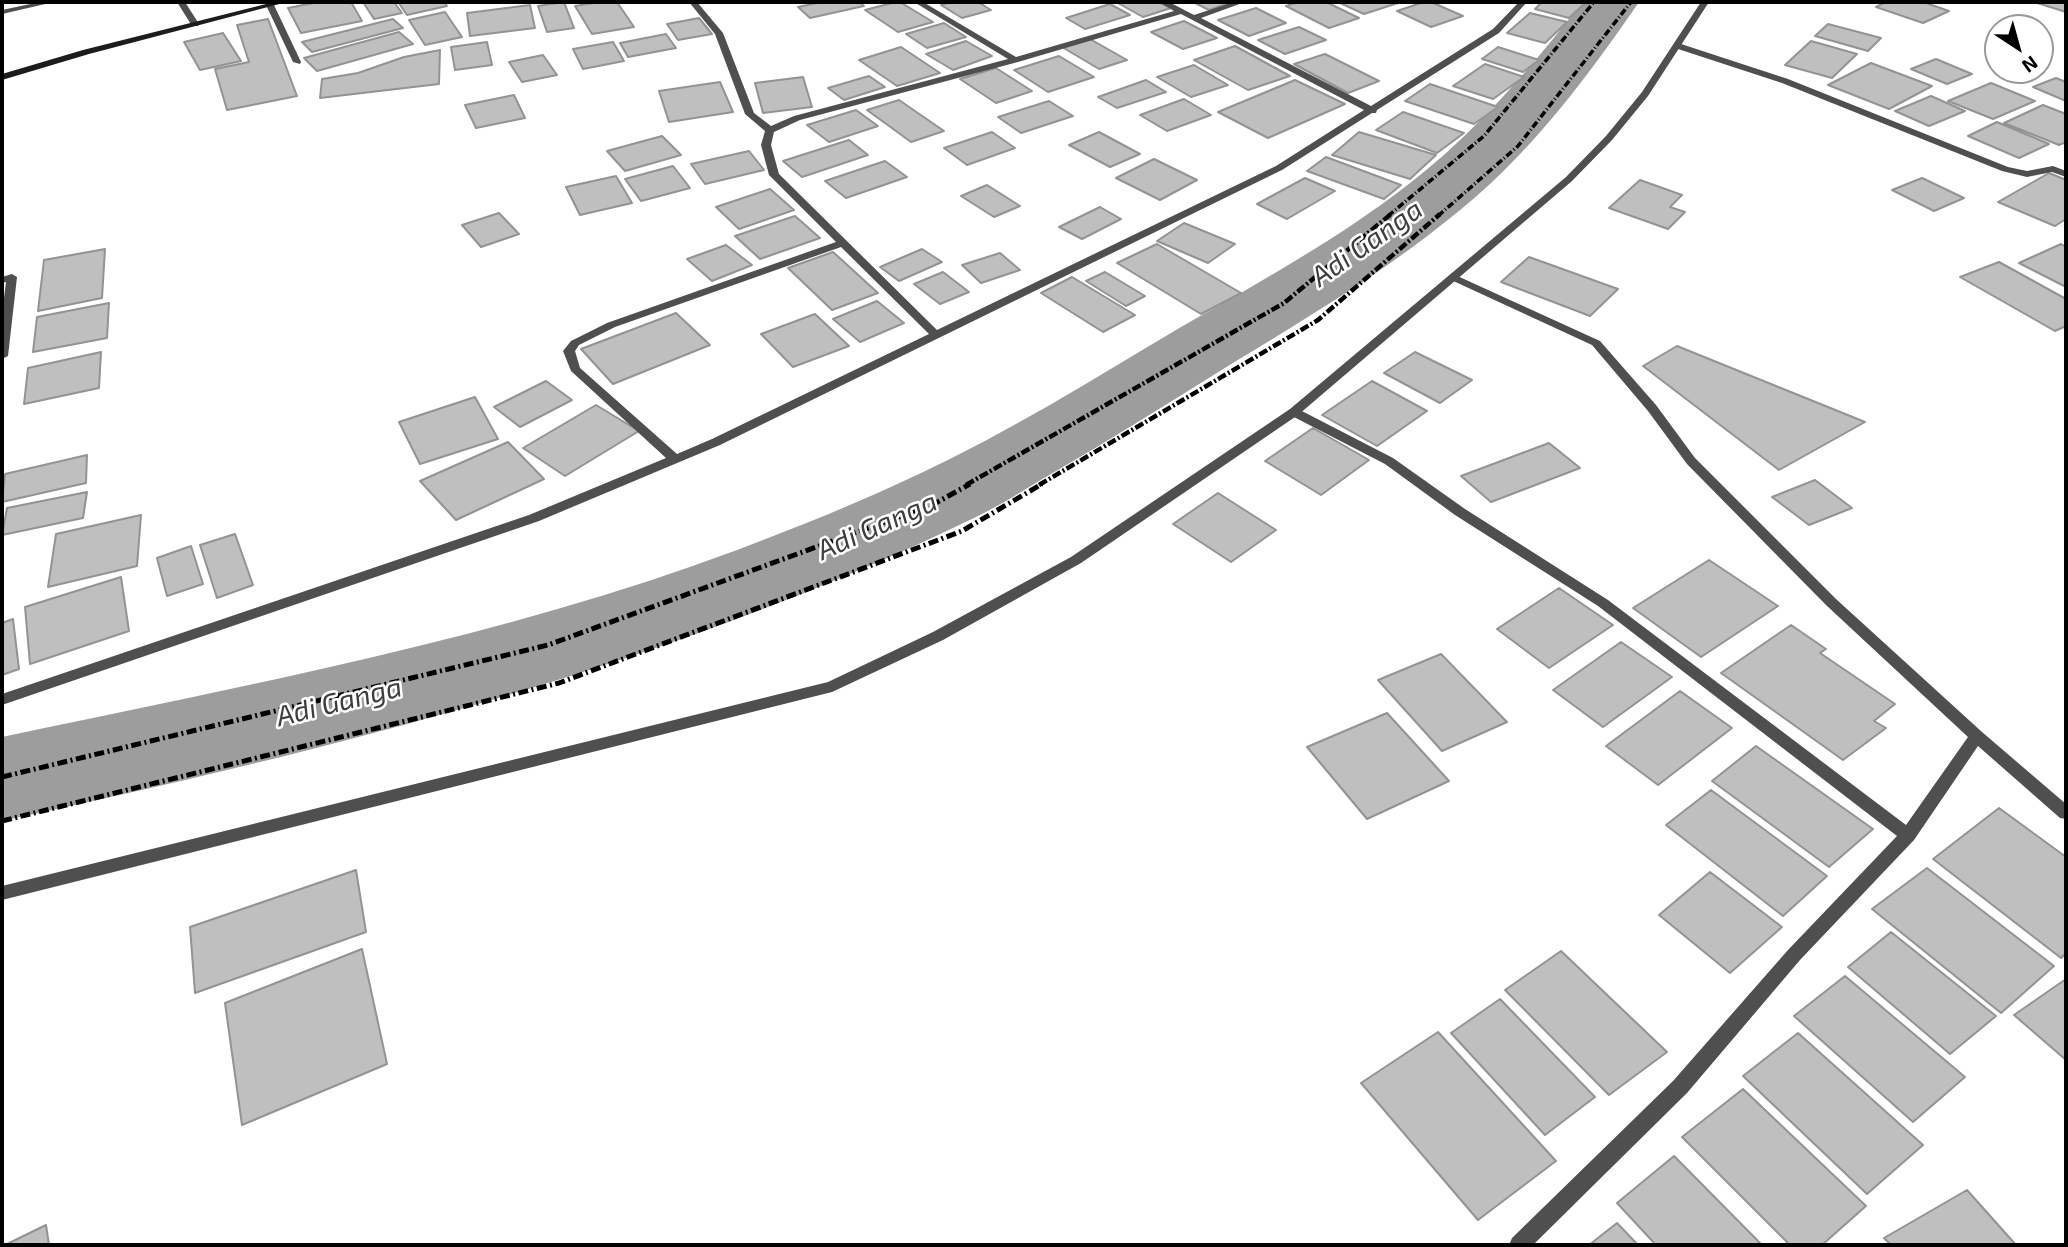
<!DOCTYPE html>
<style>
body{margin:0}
#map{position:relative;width:2068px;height:1247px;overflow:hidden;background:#fff;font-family:"Exo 2",sans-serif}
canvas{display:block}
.frame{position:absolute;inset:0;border:4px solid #000;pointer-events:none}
.north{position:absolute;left:1984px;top:14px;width:70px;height:70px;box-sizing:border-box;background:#fff;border:2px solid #999;border-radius:50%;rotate:144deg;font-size:19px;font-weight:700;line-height:28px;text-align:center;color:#000}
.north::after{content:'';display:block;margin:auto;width:24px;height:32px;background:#000;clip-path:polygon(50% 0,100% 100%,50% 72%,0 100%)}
</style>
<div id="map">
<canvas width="2068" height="1247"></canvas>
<div class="frame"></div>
<div class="north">N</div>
</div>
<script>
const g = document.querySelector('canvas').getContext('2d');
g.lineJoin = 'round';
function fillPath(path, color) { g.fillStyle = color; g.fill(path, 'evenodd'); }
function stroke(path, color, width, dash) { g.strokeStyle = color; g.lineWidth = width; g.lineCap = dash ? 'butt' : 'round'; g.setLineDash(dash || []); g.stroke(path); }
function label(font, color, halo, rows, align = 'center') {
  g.font = font + ' "Exo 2",sans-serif'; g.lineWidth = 5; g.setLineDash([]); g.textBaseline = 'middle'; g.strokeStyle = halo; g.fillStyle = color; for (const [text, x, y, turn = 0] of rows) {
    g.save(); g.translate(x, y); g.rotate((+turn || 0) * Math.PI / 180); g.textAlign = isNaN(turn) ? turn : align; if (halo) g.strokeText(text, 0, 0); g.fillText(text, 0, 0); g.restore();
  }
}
fillPath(new Path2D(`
 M1582,2h57c-44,64 -92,129 -149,182 -81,74 -177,130 -270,187 -56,35 -112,70 -169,103 -24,14 -48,30 -73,42 -305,149 -646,234 -976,305v-84c245,-52 500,-99 735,-187 61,-23 123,-48 182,-76 88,-41 173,-94 257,-144 92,-53 189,-105 269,-176 51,-46 96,-98 137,-152z`), '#9d9d9d');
const building = new Path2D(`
 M319,2h32l11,19 -61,12 -13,-25z
 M363,2h31l8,11 -28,6z
 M398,2h46l3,4 -40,9z
 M564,2l10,26 -27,4 -9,-26z
 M600,2h17l17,25 -42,7 -17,-28z
 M822,2h37l5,4 -54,12 -12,-11z
 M896,2h4l33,20 -35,10 -33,-22z
 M951,2h27l13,8 -29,8 -21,-13z
 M1116,2h42l13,6 -28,9z
 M1193,2h40l-24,8z
 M1299,2h27l33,16 -30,10 -43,-22z
 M1338,2h63l-37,12z
 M1424,2h7l32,14 -32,11 -34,-16z
 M1542,2h44l-17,16 -34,-9z
 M1886,2h37l26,9 -26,12 -47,-16z
 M2034,2h32v10z
 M1110,4l20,11 -45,14 -19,-11z
 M530,5l5,23 -65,8 -3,-23z
 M1256,8l30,15 -37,13 -31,-16z
 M445,12l17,25 -37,8 -16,-25z
 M1530,13l37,9 -22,21 -38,-10z
 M699,18l13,16 -34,6 -11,-16z
 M268,19l29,77 -70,14 -12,-41 34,-7 -12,-37z
 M393,19l10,9 -91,24 -10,-10z
 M1184,21l33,17 -34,11 -32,-17z
 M944,23l22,14 -39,11 -21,-14z
 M1828,24l53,14 -13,13 -53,-15z
 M1299,27l27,13 -41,14 -27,-14z
 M399,32l14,12 -96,27 -13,-13z
 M223,33l18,28 -41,9 -16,-28z
 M666,34l10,14 -48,9 -8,-14z
 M1090,39l37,21 -28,9 -37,-22z
 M966,41l26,15 -39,14 -27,-16z
 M1811,41l46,13 -25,24 -47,-13z
 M487,42l5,23 -37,5 -4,-23z
 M613,42l11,19 -41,8 -10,-20z
 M1235,46l55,30 -42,14 -54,-30z
 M901,47l39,26 -43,13 -38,-26z
 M1498,47l41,13 -16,12 -41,-13z
 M440,50l-1,34 -119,14 2,-19 36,-6 46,-16z
 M1325,54l54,27 -31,12 -54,-29z
 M543,55l14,20 -35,7 -13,-20z
 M1059,56l35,21 -46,15 -34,-22z
 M1936,59l36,15 -25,10 -36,-15z
 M1871,63l61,23 -43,23 -61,-24z
 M1485,64l39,13 -31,22 -40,-13z
 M1194,65l34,20 -37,12 -34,-20z
 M996,68l36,23 -36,12 -36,-24z
 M869,76l16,11 -41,13 -16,-12z
 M803,77l9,30 -49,6 -8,-30z
 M2056,78l10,4v19l-33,-14z
 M1146,80l20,12 -49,16 -19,-11z
 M1295,80l50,24 -77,34 -50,-26z
 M720,82l13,30 -64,10 -10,-31z
 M1991,83l44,18 -42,18 -45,-18z
 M1430,84l68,23 -24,17 -69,-23z
 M514,95l11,23 -49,10 -11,-23z
 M1931,96l34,15 -36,15 -34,-15z
 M1184,99l27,16 -44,16 -27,-16z
 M899,100l45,31 -33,11 -44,-32z
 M1049,101l24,15 -52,17 -23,-16z
 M2043,105l23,9v28l-7,3 -55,-22z
 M856,110l22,16 -49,16 -22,-17z
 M1403,112l61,21 -27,20 -61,-23z
 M1997,122l52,22 -30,14 -51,-22z
 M992,132l23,16 -48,17 -23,-17z
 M1099,132l41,22 -30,13 -41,-22z
 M1359,132l77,23 -26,24 -78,-24z
 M662,136l19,19 -56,16 -18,-20z
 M849,140l19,15 -66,22 -19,-16z
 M749,151l15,19 -59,14 -14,-20z
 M1326,157l75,28 -17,14 -77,-28z
 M1154,159l43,21 -37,20 -44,-22z
 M885,161l22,16 -61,21 -21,-17z
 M673,166l17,22 -49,13 -16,-22z
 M2049,173l17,7v39l-11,7 -57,-24z
 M616,176l16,27 -52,12 -14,-28z
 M1305,178l30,13 -48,28 -30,-15z
 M1922,178l42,20 -30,13 -42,-21z
 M1640,180l42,15 -12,12 15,5 -17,17 -59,-21z
 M987,185l33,21 -26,11 -33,-21z
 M770,189l24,21 -55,19 -23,-22z
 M1100,207l21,12 -39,20 -23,-12z
 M499,213l20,21 -38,13 -19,-22z
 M795,216l25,22 -60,21 -25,-23z
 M1184,223l51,21 -27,19 -51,-22z
 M1157,244l84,49 -40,21 -84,-51z
 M2061,244l5,3v40l-47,-24z
 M726,245l26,20 -40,16 -25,-22z
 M105,249l-3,49 -64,13 6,-51z
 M922,249l20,13 -43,19 -19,-14z
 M833,252l45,41 -46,17 -44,-42z
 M1000,253l20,17 -39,13 -19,-18z
 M1529,257l89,32 -28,27 -89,-34z
 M1999,262l67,37v27l-11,5 -95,-54z
 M943,272l26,20 -29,12 -26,-20z
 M1105,272l40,24 -19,10 -40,-25z
 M1072,277l63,38 -32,17 -62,-39z
 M877,301l27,22 -44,19 -27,-23z
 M109,303l-2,35 -74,14 4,-35z
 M676,313l34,32 -97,39 -32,-35z
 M815,314l34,32 -56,21 -32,-33z
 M1677,346l188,76 -86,48 -136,-104z
 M101,352l-2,36 -75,16 4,-36z
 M1415,352l57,28 -32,23 -56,-30z
 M546,381l26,19 -52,27 -26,-20z
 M1372,381l55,30 -50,35 -55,-31z
 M475,397l23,42 -78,25 -21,-42z
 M596,405l43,26 -74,45 -42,-28z
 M1313,428l56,32 -48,35 -56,-34z
 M508,442l36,37 -88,41 -36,-39z
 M1549,443l31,25 -89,34 -30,-26z
 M87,455l-1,28 -84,19 3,-28z
 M1815,480l37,28 -43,17 -37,-28z
 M87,492l-4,26 -81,17 5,-27z
 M1218,493l58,37 -45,32 -58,-38z
 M141,515l-4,51 -89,21 8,-53z
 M235,534l18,51 -36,13 -17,-53z
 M191,546l12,38 -36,12 -10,-38z
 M1709,560l69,46 -77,51 -68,-49z
 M121,577l8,54 -99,33 -5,-57z
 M1559,588l54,37 -64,43 -52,-39z
 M13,619l6,50 -17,6v-52z
 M1791,625l35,24 -6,4 75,51 -21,17 12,7 -43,32 -122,-87z
 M1621,642l51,35 -69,50 -50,-37z
 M1441,654l66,68 -65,29 -64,-71z
 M1680,691l52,37 -74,57 -52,-39z
 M1387,713l62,68 -82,38 -60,-72z
 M1756,746l117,83 -44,38 -117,-86z
 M1711,790l116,86 -44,40 -117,-91z
 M1999,808l67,49v96l-5,5 -128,-99z
 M1927,868l127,98 -53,47 -129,-104z
 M356,870l10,62 -171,61 -5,-66z
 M1710,872l72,55 -52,46 -71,-58z
 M1891,932l105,84 -46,38 -102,-87z
 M362,949l25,115 -145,61 -17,-122z
 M1561,951l106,101 -58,43 -104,-105z
 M1845,976l120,101 -52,45 -119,-106z
 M2066,979v81l-52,-45z
 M1500,999l95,98 -50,38 -94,-102z
 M1438,1032l118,129 -78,59 -117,-137z
 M1798,1033l125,112 -56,49 -124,-118z
 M1743,1089l123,117 -44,39h-32l-108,-108z
 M1674,1156l88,89h-106l-39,-42z
 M1967,1190l49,55h-125l-7,-7z
 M1617,1223l21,22h-49z
 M46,1225l3,20h-44z`);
fillPath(building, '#bfbfbf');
stroke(building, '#939393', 2);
fillPath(new Path2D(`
 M40,2h14l-52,12v-4z
 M177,2h8l14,22 -1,2h-6z
 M689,2h8l26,31 31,80 17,13 23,-10 214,-57 -94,-57h9l93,55 158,-46 -15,-9h10l25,13 40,-13h11l-44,16 170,88 122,-77 26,-27h8l-28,31 -122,77 -1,3h-4l-90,57 -562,275 -181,76 -537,184v-11l527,-179 137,-57 -95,-87 -8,-20 8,-10 36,-18 229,-81 -67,-67 -8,-30 4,-14 -20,-17 -30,-80zM1181,14l183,96 -88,56 -339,164 -158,-156 -8,-29 3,-13 26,-12 218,-58zM841,247l88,87 -217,105 -35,15 -97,-86 -5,-17 4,-6 36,-18z
 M267,3l7,2 27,57 -1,2 -7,-2 -27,-57z
 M1678,43l110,36 220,88 19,4 26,-5 13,5v6l-14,-5 -25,5 -25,-6 -220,-88 -107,-35 -1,-2z
 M12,274l5,3 -9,79 -6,3v-45l4,-32 -4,1v-6z
 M1453,274l147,67 56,64 39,53 141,141 146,133 84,72v15l-6,-1 -82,-72 -64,94 -114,120 -113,133 -154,152h-24l3,-7 161,-157 115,-131 109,-114 -299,-230 -143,-91 -70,-51 -95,-49 -2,-3 2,-3h8l95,49 72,51 143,91 298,225 62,-88 -142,-132 -139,-141 -39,-53 -56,-66 -143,-66 -1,-2z`), '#4f4f4f');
fillPath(new Path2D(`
 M1701,2h8l-61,94 -36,44 -40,41 -274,234 -217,148 -138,77 -111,52 -830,208v-14l826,-204 105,-50 138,-75 219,-148 276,-232 40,-41 36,-44z`), '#4f4f4f');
fillPath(new Path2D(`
 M274,2h13l-198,52 -87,26v-6l81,-24z`), '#1c1c1c');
stroke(new Path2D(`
 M1388,216l96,-80 110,-134
 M1438,216l80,-70 113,-144`), '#000', 3.5, [7, 2.5, 1, 2.5]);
stroke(new Path2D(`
 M966,485l318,-182 107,-89
 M1039,485l279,-165 122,-106`), '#000', 4.5, [9, 2.5, 2, 2.5]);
stroke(new Path2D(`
 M2,777l546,-132 386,-141 36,-20
 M2,821l557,-138 403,-152 80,-47`), '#000', 5, [10, 3.5, 2, 3.5]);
label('italic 28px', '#3e3e3e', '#fff', [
 ["Adi Ganga",1367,243,-35],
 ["Adi Ganga",877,526,-24],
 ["Adi Ganga",339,702,-14]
]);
</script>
